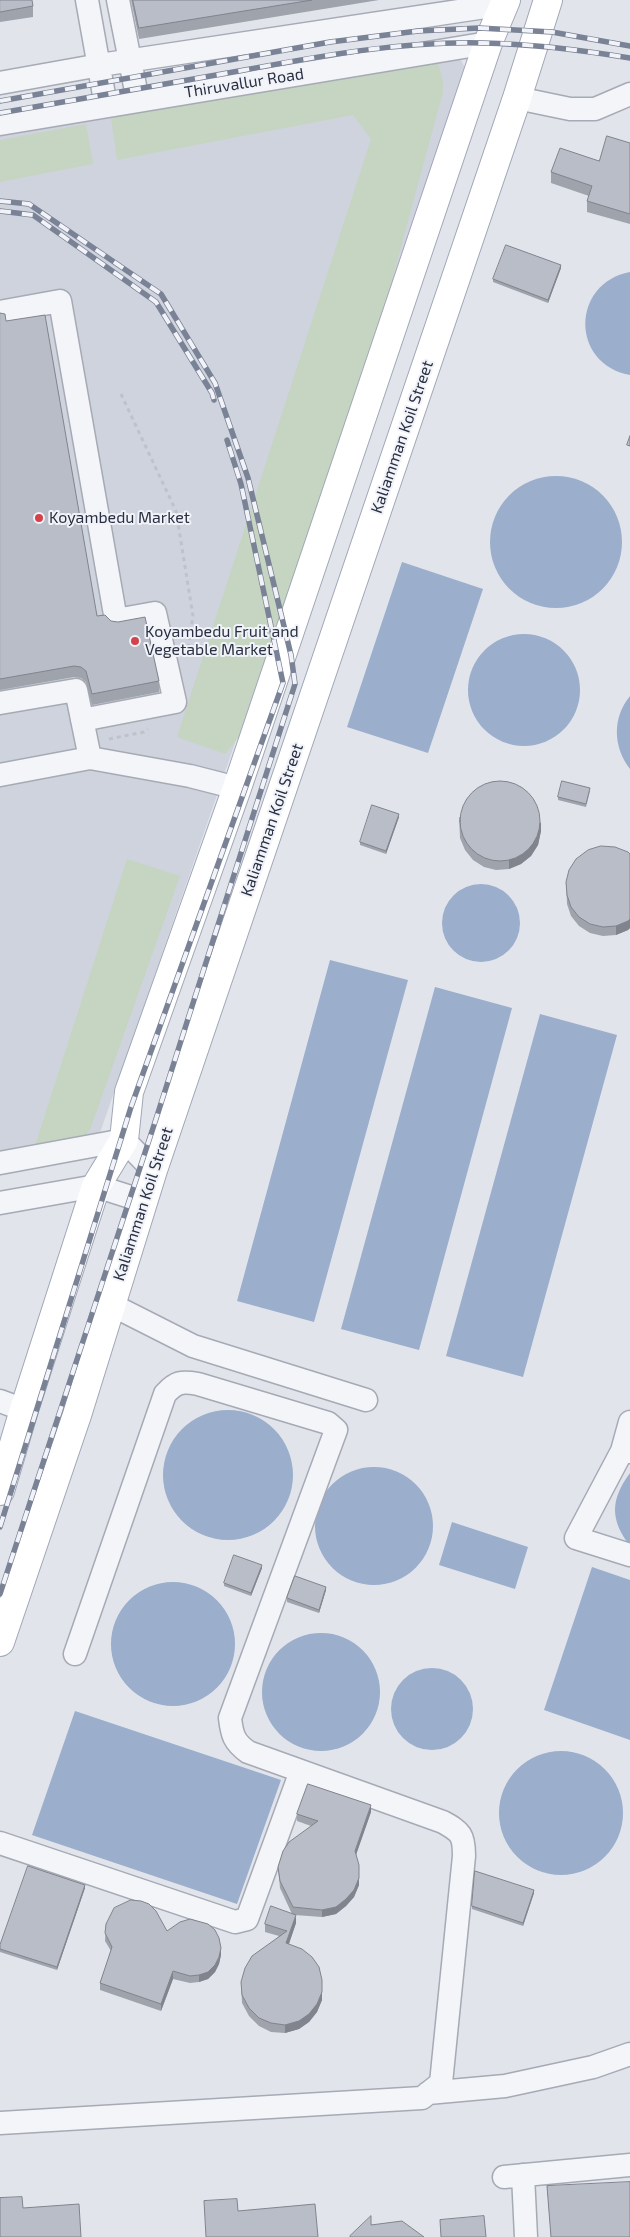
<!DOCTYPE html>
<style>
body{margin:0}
canvas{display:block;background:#e1e4eb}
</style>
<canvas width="630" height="2237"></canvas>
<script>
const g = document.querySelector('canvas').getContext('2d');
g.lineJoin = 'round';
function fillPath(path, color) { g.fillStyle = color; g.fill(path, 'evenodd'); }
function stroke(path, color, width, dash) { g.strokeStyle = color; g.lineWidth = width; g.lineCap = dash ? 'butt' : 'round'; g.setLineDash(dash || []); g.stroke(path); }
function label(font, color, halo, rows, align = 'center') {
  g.font = font + ' "Exo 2",sans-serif'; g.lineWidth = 4; g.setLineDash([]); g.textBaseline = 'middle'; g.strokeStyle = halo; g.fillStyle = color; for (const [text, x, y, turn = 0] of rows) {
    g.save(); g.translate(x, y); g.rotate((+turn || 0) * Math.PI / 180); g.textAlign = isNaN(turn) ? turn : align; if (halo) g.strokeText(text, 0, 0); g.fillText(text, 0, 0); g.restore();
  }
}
fillPath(new Path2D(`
 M459,56l6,12 1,8 -373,1077 -93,15v-1039z`), '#cfd3dd');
fillPath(new Path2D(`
 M436,55l7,27v10l-160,591 -58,71 -48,-17 194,-598 -18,-24 -236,45 -6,-43z
 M86,124l7,40 -93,18v-42z
 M127,859l53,17 -90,254 -7,9 -50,13z`), '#c5d5c2');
fillPath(new Path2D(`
 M630,272v103c-60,-11 -59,-92 0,-103z
 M490 542a66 66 0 1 1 132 0a66 66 0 1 1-132 0Z
 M402,562l81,27 -55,164 -81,-26z
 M468 690a56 56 0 1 1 112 0a56 56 0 1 1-112 0Z
 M630,696v73c-17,-22 -18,-51 0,-73z
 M442 923a39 39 0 1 1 78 0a39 39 0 1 1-78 0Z
 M330,960l78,20 -94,342 -77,-21z
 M435,987l77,21 -93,342 -78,-21z
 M540,1014l77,21 -94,342 -77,-21z
 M163 1475a65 65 0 1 1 130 0a65 65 0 1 1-130 0Z
 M315 1526a59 59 0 1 1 118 0a59 59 0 1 1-118 0Z
 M630,1473v73c-20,-26 -20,-46 0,-73z
 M452,1522l76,25 -13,42 -76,-24z
 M592,1567l38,13v160l-86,-30z
 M111 1644a62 62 0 1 1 124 0a62 62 0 1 1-124 0Z
 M262 1692a59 59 0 1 1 118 0a59 59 0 1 1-118 0Z
 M391 1709a41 41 0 1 1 82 0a41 41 0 1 1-82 0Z
 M75,1711l206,69 -44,124 -205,-69z
 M499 1813a62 62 0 1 1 124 0a62 62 0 1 1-124 0Z`), '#9baecc');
const minor = new Path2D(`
 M87,0l19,106
 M118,0l20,101
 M0,83l100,-18 405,-61
 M517,98l53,11h25l35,-15
 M0,124l488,-81
 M0,312l60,-11 56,319 39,-7 20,89 -93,18
 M0,703l76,-13 14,68 -90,17
 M90,758l100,18 47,12
 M0,1163l124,-23 29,30
 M0,1203l96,-17 47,15
 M110,1304l83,42 173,54
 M0,1401l24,9
 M630,1422l-8,29 8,1
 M622,1451l-46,87 54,17
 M0,1843l235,79 12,-3 54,-148
 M428,2093l77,-7 88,-19 37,-13
 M0,2123l422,-25 19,-15 23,-227c0,-21 -3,-24 -21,-34l-195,-70c-14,-10 -16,-17 -18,-34l106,-288 -8,-7 -130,-39c-17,-3 -22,-2 -33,10l-90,260
 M523,2175l3,62
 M504,2177l126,-12`);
const major = new Path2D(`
 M0,1491l24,-81 72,-224 28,-46 5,-48 108,-304 251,-745 18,-43
 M0,1642l77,-227 76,-245 364,-1072 31,-98`);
stroke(minor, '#a6aab5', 25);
stroke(major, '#a0a7b7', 30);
stroke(new Path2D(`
 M121,394l55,117 17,105 -6,41
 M109,739l35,-7 4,-3`), '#bfc2ca', 3, [4, 4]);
stroke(minor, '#f4f5f9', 22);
stroke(major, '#fff', 28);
const rail = new Path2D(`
 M0,101l330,-59 88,-11 61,-3 73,4 78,14
 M0,113c80,-14 159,-28 239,-42 81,-15 162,-30 244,-28 50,1 98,7 147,15
 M0,201l29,3 132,90 54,89 33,95 43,177 4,29 -139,435 -156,475
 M0,211l33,4 123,87 56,91 2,7
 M0,1527l131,-420 152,-424 -42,-199 -14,-44`);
stroke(rail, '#7a8295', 5.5);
stroke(rail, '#f1f3f8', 4, [11]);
fillPath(new Path2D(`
 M0,0l33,6v11l-33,5z
 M131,0h248l-240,39z
 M630,143v81l-43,-12v-11l2,-5 -38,-13v-11l48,-11z
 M561,268l-13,35 -55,-21v-3z
 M0,313l6,8 91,295 62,65v11l-67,13 -6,-23 -5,-4 -7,-1 -74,13z
 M590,791l-4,16 -28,-7v-3z
 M399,817l-13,37 -26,-9v-3z
 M459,817l82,14 -3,14 -7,11 -10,8 -12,5 -13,1 -12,-3 -11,-7 -8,-10 -5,-12z
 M630,854v74l-2,2 -12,5 -13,1 -13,-3 -11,-7 -8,-10 -4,-12 -1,-22z
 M262,1568l-11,28 -27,-10v-3z
 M326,1590l-7,23 -32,-11v-4z
 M371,1812l-15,42 3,31 -5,12 -8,9 -10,8 -14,3 -27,-2 1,8 -7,21 33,44v12l-5,12 -8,10 -10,7 -14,4 -14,-1 -12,-6 -10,-10 -7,-13 -1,-21 38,-46 -14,-4v-8l27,-10 -12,-26 -2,-21 33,-41 -14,-5v-7z
 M85,1888l-28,82 -57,-18v-7z
 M534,1893l-11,33 -51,-17v-3z
 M106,1924l61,7 54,24 -2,9 -4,8 -7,7 -9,3 -9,1 -17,-4 -12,32 -61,-21v-7l11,-32 -6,-10z
 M547,2186l83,51h-79z`), '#9ea3ac');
fillPath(new Path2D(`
 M561,265v3l-13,35v-3z
 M399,814v3l-13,37v-3z
 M541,822v9l-3,14 -7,11 -10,8 -12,5v-9z
 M630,919v9l-2,2 -12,5v-9z
 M262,1565v3l-11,28v-3z
 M326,1587v3l-7,23v-3z
 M371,1805v7l-16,46v-7z
 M359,1865v20l-5,12 -8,9 -10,8 -14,3v-7z
 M85,1885v3l-28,82v-3z
 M534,1890v3l-11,33v-3z
 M296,1915v8l-10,29v-9z
 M221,1948v7l-2,9 -4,8 -7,7 -9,3v-7z
 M173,1971v8l-12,32v-7z
 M322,1980v20l-5,12 -8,10 -10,7 -14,4v-8z`), '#81848c');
const building = new Path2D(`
 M0,0h32l1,6 -33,6z
 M133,0h179l-173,28z
 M607,136l23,7v71l-43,-13 5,-15 -41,-14 9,-24 39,13z
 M506,245l55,20 -13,35 -55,-21z
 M0,313l5,1 1,7 39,-6 52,301 8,-1 6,6 7,1 27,-5 14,64 -67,13 -6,-23 -5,-4 -7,-1 -74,13z
 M630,436v10l-3,-1z
 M460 821a40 40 0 1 1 80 0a40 40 0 1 1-80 0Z
 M562,781l28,7 -4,16 -28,-7z
 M372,805l27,9 -13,37 -26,-9z
 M601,846l14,1 13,5 2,2v65l-2,2 -12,5 -13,1 -13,-3 -11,-7 -8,-10 -4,-12 -1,-13 3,-12 7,-11 12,-9z
 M234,1555l28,10 -11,28 -27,-10z
 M295,1576l31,11 -7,23 -32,-12z
 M308,1784l63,21 -16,46 4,14v13l-5,12 -8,9 -10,8 -14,3 -29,-3 -13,-26 -2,-14 5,-16 6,-9 29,-21 -21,-7z
 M28,1866l57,19 -28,82 -57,-18v-4z
 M475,1871l59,19 -11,33 -51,-17z
 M131,1900l10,1 8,3 7,7 11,20 13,-9 10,-3 18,5 7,6 4,8 2,10 -2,9 -4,8 -7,7 -9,3 -9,1 -17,-5 -12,33 -61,-21 12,-36 -7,-14 1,-9 8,-16z
 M271,1906l25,9 -10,28 16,6 10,8 7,10 3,13v12l-5,12 -8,10 -10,7 -14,4 -14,-2 -12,-5 -10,-10 -7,-13 -1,-13 4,-14 7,-12 35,-25 -22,-7z
 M630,2182v55h-79l-4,-51z
 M22,2197l1,11 56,-4 2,33h-81v-39z
 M237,2199l1,12 77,-7 3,33h-112l-2,-36z
 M371,2216v9l31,-4 22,16h-74v-1z
 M484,2216l2,21h-45l-1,-17z`);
fillPath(building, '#b8bdc8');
stroke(building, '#81848c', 1);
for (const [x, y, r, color] of [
 [39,518,5,"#d4424b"],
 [135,641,5,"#d4424b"]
]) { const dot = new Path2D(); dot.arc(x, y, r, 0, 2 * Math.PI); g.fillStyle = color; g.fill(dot); stroke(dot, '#f1f3f8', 2); }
label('16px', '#293043', '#f1f3f8', [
 ["Thiruvallur Road",244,83,-9],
 ["Kaliamman Koil Street",402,437,-71],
 ["Kaliamman Koil Street",272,820,-71],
 ["Kaliamman Koil Street",143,1204,-72]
]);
label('16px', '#293043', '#f1f3f8', [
 ["Koyambedu Market",49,518],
 ["Koyambedu Fruit and",145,632],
 ["Vegetable Market",145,650]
], 'left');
</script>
